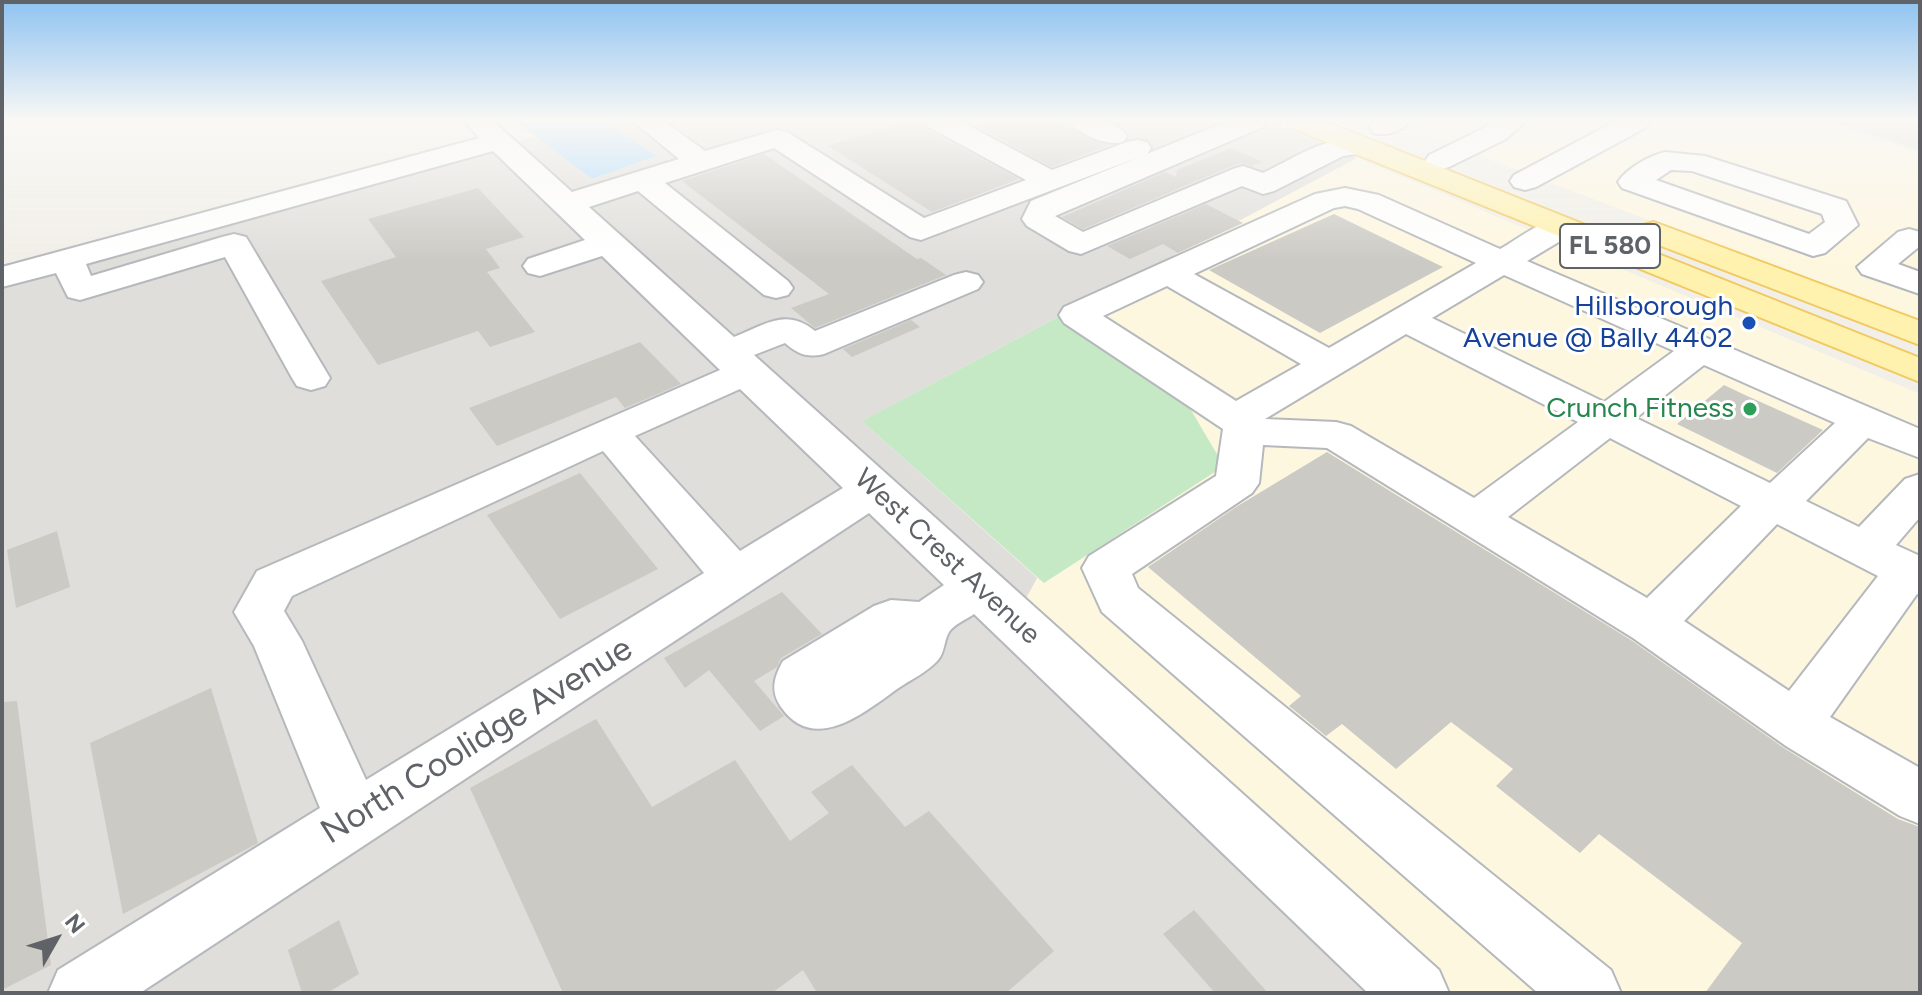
<!DOCTYPE html>
<style>
body{margin:0}
#map{position:relative;width:1922px;height:995px;overflow:hidden;background:#f1efe8;font-family:Figtree,sans-serif}
canvas{display:block}
.frame{position:absolute;inset:0;border:4px solid #5f6368;pointer-events:none}
.north{position:absolute;left:16px;top:899px;width:80px;height:80px;-webkit-text-stroke:6px #fff;paint-order:stroke;rotate:51deg;font-size:22px;font-weight:700;line-height:32px;text-align:center;color:#5f6368}
.north::after{content:'';display:block;margin:auto;width:28px;height:36px;background:#5f6368;clip-path:polygon(50% 0,100% 100%,50% 72%,0 100%)}
</style>
<div id="map">
<canvas width="1922" height="995"></canvas>
<div class="frame"></div>
<div class="north">N</div>
</div>
<script>
const g = document.querySelector('canvas').getContext('2d');
g.lineJoin = 'round';
function fillPath(path, color) { g.fillStyle = color; g.fill(path, 'evenodd'); }
function stroke(path, color, width, dash) { g.strokeStyle = color; g.lineWidth = width; g.lineCap = dash ? 'butt' : 'round'; g.setLineDash(dash || []); g.stroke(path); }
function label(font, color, halo, rows, align = 'center') {
  g.font = font + ' Figtree,sans-serif'; g.lineWidth = 6; g.setLineDash([]); g.textBaseline = 'middle'; g.strokeStyle = halo; g.fillStyle = color; for (const [text, x, y, turn = 0] of rows) {
    g.save(); g.translate(x, y); g.rotate((+turn || 0) * Math.PI / 180); g.textAlign = isNaN(turn) ? turn : align; if (halo) g.strokeText(text, 0, 0); g.fillText(text, 0, 0); g.restore();
  }
}
fillPath(new Path2D(`
 M1390,121h424l106,32v171z
 M1357,158l563,236v599h-470l-427,-389 14,-26 7,5 16,-267z`), '#fef7e0');
fillPath(new Path2D(`
 M607,121h662l88,37 -495,263 175,157 -14,26 -509,-462 21,-6 57,43 63,-23z
 M492,148l359,341 -801,504h-48v-710z
 M869,505l514,488h-1267z`), '#e0deda');
fillPath(new Path2D(`
 M1826,121h94v29z`), '#e1ded6');
fillPath(new Path2D(`
 M1060,316l131,94 33,56 -180,117 -182,-162z`), '#c5e8c5');
fillPath(new Path2D(`
 M515,121h92l49,35 -64,23z`), '#aadaff');
fillPath(new Path2D(`
 M907,121h16l5,9 91,49 -87,33 -104,-66z
 M967,121h94l24,17 24,7 -57,22z
 M1231,148l31,14 -10,4 -10,-3 -10,3 -149,63 -21,-12 103,-45 11,5 1,-7z
 M764,154l153,105 4,-1 25,17 -131,53 -24,-20 38,-14 -147,-113z
 M478,188l46,49 -38,12 14,19 -13,4 48,60 -45,15 -12,-16 -100,34 -57,-84 75,-24 -28,-38z
 M1206,204l37,19 -65,30 -15,-9 -33,15 -23,-13z
 M1334,214l109,53 -123,66 -111,-63z
 M911,320l9,7 -68,30 -9,-8z
 M640,342l41,42 -56,24 -9,-11 -119,49 -28,-38z
 M1724,385l21,10 78,35 -46,43 -100,-49z
 M1327,452l304,188 153,108 114,71 22,8v166h-215l37,-50 -143,-109 -19,19 -84,-67 17,-17 -62,-47 -55,47 -54,-45 -16,12 -37,-30 12,-10 -153,-129 88,-60z
 M580,473l78,96 -98,50 -73,-104z
 M57,531l13,56 -54,21 -9,-58z
 M782,592l40,42 -41,24 -4,9 -23,14 30,35 -24,15 -51,-61 -24,18 -21,-30z
 M211,688l47,155 -135,71 -33,-171z
 M17,701l34,264 -49,25v-288z
 M596,719l56,88 83,-47 55,81 39,-28 -18,-21 41,-27 53,62 24,-16 125,140 -48,42h-189l-14,-23 -31,23h-209l-93,-205z
 M1194,910l74,83h-53l-52,-59z
 M339,920l20,54 -32,19h-25l-14,-43z`), '#cccac5');
const minor = new Path2D(`
 M464,121h29l79,71 107,-33 -46,-38h31l41,30 72,-21 10,2 137,86 102,-38 -97,-53 -3,-6h34l92,49 75,-28 10,-2 10,2 4,6 -4,6 -226,86 -11,-3 -136,-89 -109,35 123,98 5,7 -5,7 -12,3 -12,-3 -126,-104 -49,16 145,130c31,-12 52,-30 81,-6l139,-56 12,-3 12,3 5,7 -5,7 -154,65c-18,4 -26,0 -39,-11l-31,12 685,615 10,23h-81l-394,-379c-7,5 -21,11 -25,18 -5,8 -4,20 -11,28 -10,12 -28,20 -41,29 -32,23 -83,66 -116,18 -11,-16 -7,-30 2,-46l91,-55 17,-6 28,2 25,-17 -75,-72 -729,480h-92l10,-23 262,-162 -66,-162 -20,-34 23,-41 463,-201 -118,-114 -62,20 -12,-3 -5,-7 5,-7 57,-19 -92,-89 -407,113 5,12 131,-39 12,-3 12,3 84,141 -5,8 -14,4 -14,-4 -5,-8 -67,-121 -145,43 -12,-3 -12,-24 -54,14v-20l477,-129zM740,389l103,99 -103,63 -105,-115zM603,451l101,122 -338,207 -64,-139 -18,-30 8,-15z
 M1069,121c20,0 45,-4 58,15l-4,6c-17,4 -44,-7 -54,-21z
 M1228,121h38l-3,6 -208,89 28,16 150,-63 10,-3 20,7c32,-15 69,-42 107,-33l4,6 -4,6 -27,4 -69,35 -11,3 -21,-8 -161,68 -12,-3 -42,-25 -5,-7 9,-18z
 M1373,121h36c-8,12 -23,15 -36,12l-4,-6z
 M1491,121h35l-20,18 -57,28 -10,3 -10,-3 -4,-6 4,-6 57,-28z
 M1616,121h34l-3,6 -111,60 -11,3 -11,-3 -4,-6 4,-6z
 M1665,152l40,4 141,45 12,24 -33,28 -12,3 -191,-68 -4,-6c9,-14 31,-26 47,-30zM1671,170l21,1 130,43 3,8 -16,12 -153,-54z
 M1345,188l34,7 121,54c22,-12 47,-35 72,-29l5,7 -5,7 -45,27 393,168v29l-52,-20 -62,63 53,26 46,-48 15,-5v43l-24,28 24,11v39l-3,-1 -87,123 90,51v56l-20,-8 -114,-70 -153,-108 -306,-190 -64,-3 -4,38 -7,10 -120,81 6,14 473,382 10,23h-83l-436,-381 -20,-44 7,-12 127,-80 7,-47 -159,-106 -5,-8 5,-8 251,-113zM1345,206l13,3 118,54 -147,85 -135,-74 140,-66zM1504,275l170,76 -70,51 -172,-84zM1167,286l134,78 -65,37 -133,-85zM1406,334l172,88 -104,76 -123,-72 -15,-4 -71,-3zM1704,365l131,58 -65,60 -134,-65zM1610,438l131,68 -94,92 -139,-81zM1777,524l101,52 -89,115 -105,-70z
 M1909,229l11,3v14l-22,18 22,8v22l-58,-20 -5,-7 41,-35z`);
const major = new Path2D(`
 M1286,121h38l596,237v24l-631,-255z
 M1654,222l266,99v24l-277,-106 -5,-7 5,-7z`);
stroke(minor, '#b5b8bc', 4);
stroke(major, '#f2c960', 4);
fillPath(minor, '#fff');
fillPath(major, '#fff2af');
const sky = g.createLinearGradient(0, 0, 0, 261);
sky.addColorStop(0, '#8fc3f1');
sky.addColorStop(0.46, '#f9f8f5');
sky.addColorStop(1, '#f9f8f500');
g.fillStyle = sky;
g.fillRect(0, 0, 1922, 261);
for (const [x, y, r, color] of [
 [1749,323,8,"#1a4fb4"],
 [1750,409,8,"#2e9e5b"]
]) { const dot = new Path2D(); dot.arc(x, y, r, 0, 2 * Math.PI); g.fillStyle = color; g.fill(dot); stroke(dot, '#fff', 3); }
for (const [x, y, w] of [
 [1610,246,100]
]) { const box = new Path2D(); box.roundRect(x - w / 2, y - 22, w, 44, 6); g.fillStyle = '#fff'; g.fill(box); stroke(box, '#5f6368', 2); }
label('bold 26px', '#5f6368', null, [
 ["FL 580",1610,246]
]);
label('28px', '#164399', '#fff', [
 ["Hillsborough",1733,307],
 ["Avenue @ Bally 4402",1733,339]
], 'right');
label('28px', '#27864d', '#fff', [
 ["Crunch Fitness",1734,409]
], 'right');
label('28px', '#5f6368', '#fff', [
 ["West Crest Avenue",947,557,43]
]);
label('34px', '#5f6368', '#fff', [
 ["North Coolidge Avenue",477,741,-32]
]);
</script>
